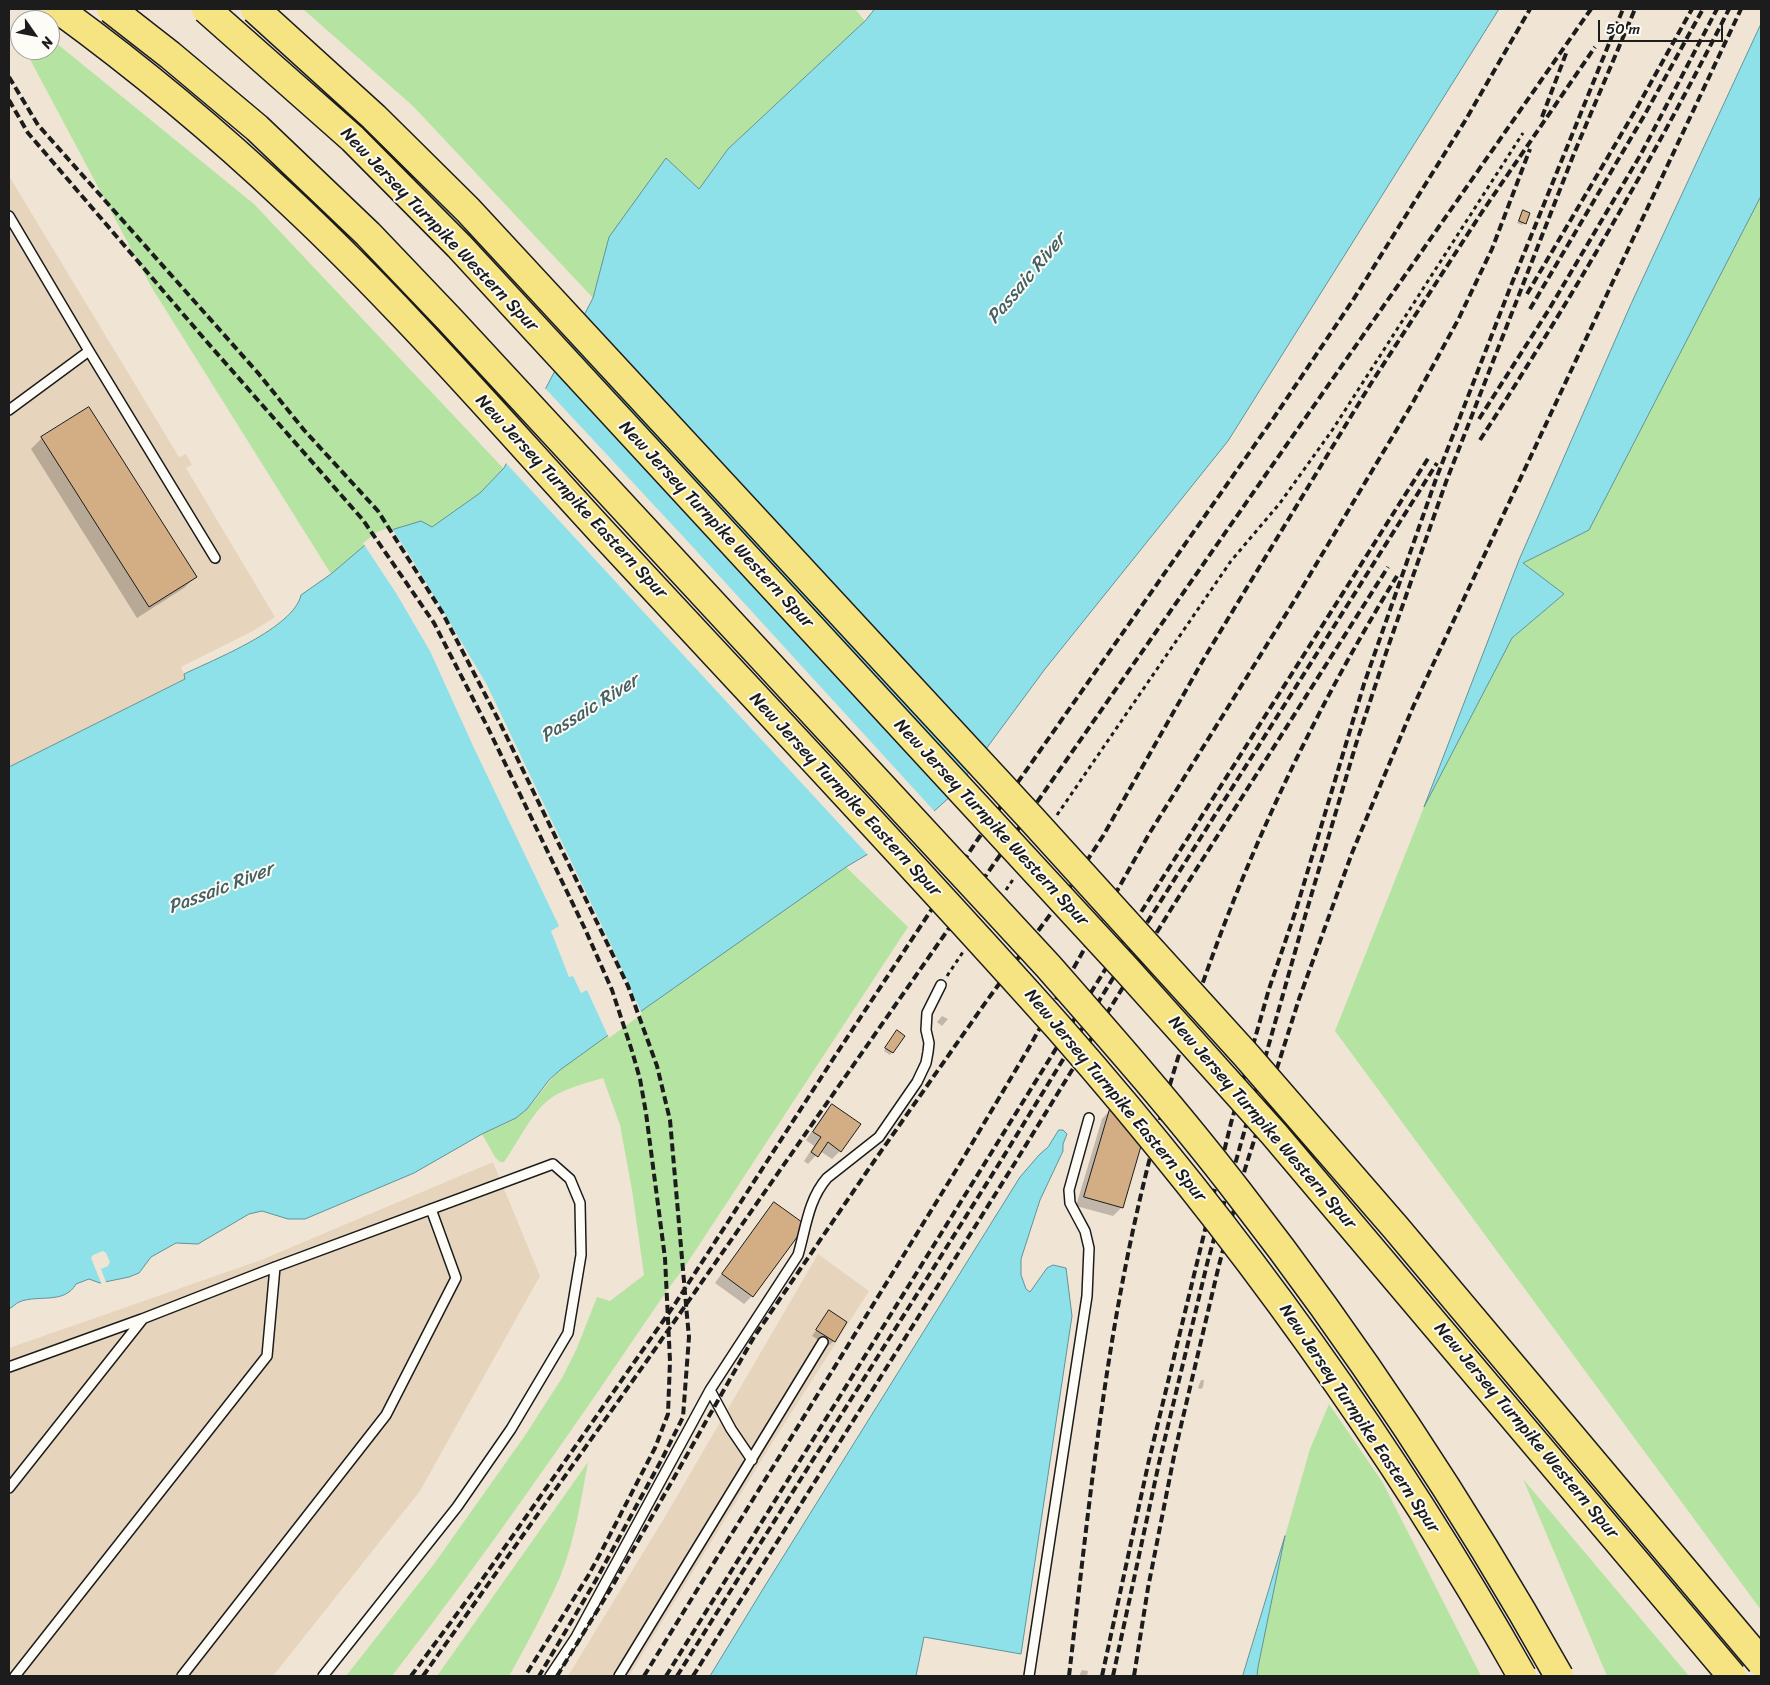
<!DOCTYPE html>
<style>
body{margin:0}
#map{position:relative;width:1770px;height:1685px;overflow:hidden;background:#f0e5d5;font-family:Sriracha,sans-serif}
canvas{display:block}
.frame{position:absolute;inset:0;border:10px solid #1c1c1c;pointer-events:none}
.north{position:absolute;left:10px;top:10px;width:50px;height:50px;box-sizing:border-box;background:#fdfcf7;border:1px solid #a3a29f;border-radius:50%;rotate:123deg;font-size:14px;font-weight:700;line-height:20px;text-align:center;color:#1c1c1c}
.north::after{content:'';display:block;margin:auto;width:18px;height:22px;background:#1c1c1c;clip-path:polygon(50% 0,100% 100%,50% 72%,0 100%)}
.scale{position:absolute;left:1598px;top:20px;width:125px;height:22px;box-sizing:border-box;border:2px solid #1c1c1c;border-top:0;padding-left:6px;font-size:15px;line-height:18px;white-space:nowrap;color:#1c1c1c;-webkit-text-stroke:4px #fdfcf7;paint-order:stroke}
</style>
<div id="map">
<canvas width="1770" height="1685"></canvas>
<div class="frame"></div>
<div class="north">N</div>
<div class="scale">50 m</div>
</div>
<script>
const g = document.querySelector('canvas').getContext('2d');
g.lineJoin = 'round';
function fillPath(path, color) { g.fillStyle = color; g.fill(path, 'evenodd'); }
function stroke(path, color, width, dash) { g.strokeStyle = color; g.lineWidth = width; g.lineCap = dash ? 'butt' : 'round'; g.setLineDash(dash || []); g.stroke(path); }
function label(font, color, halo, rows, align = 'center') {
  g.font = font + ' Sriracha,sans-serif'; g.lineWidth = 4; g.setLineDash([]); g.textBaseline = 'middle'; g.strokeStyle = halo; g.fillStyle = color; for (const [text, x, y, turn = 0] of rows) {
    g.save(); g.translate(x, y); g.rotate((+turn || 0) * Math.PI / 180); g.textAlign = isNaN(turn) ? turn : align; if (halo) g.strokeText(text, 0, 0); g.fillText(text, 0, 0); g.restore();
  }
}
fillPath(new Path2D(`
 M9,176l170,281 7,-3 6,11 -6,3 89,149 -22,14 -72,36 5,11 -177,89z
 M493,1162l47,114 -120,215 -147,185h-264v-328l252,-88z
 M818,1254l51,37 -97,152 -143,233h-61l98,-161z`), '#e7d4bd');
fillPath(new Path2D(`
 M303,9h552l10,12 -137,128 -29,40 -33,-30 -57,78 -16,61 -180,-192z
 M50,38l204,166 250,265 -24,24 -48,34 -54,7 -47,40 -179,-286 -127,-238h25z
 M1761,196v1414l-426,-579 89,-224 88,-169 52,-44 -41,-31 66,-33z
 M846,867l62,60 -224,341 -16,21c-89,131 -179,262 -276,387h-46l88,-112 92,-130 36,-56 15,-30 20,-51 13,4 34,-26 -12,-85 -12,-65 -17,-47c-20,6 -42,11 -57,24 -15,13 -30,43 -42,60h-4l-5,-5 -13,-23c16,-7 32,-13 45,-25 12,-12 20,-27 33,-39l87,-63z
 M1329,1404l54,79 98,193h-224l1,-9 27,-131 25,-87z
 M588,1462c-7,38 -13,78 -28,115 -15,34 -33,67 -51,99h-72z
 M1523,1479l166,197h-82z`), '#b5e3a2');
const water = new Path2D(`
 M875,9h624l-271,432 -183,228 -93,126 -30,27 -76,45 -199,140 -87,63 -11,10 -22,29 -11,9 -34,16 -68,39 -109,46h-17l-26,-8 -13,3 -51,30 -22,-1 -25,14 -12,16 -10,4 -29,6 -11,-4 -13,5c-12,21 -38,10 -57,18 -4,2 -6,5 -10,7v-542l176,-88 -1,-5c29,-14 110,-46 117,-79l30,-21 47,-40 43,-13 11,6 48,-34 24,-25 89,-170 16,-61 57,-79 33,31 29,-40 137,-128z
 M1761,24v172l-172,334 -66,33 41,31 -52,44 -88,169 95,-247 112,-256z
 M1059,1130h4l4,4 -4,10v7l-23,49 -19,59v16l5,14 4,3 17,-24 6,-3 13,3 6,48 -51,338 -97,-17 -8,39h-206l53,-87 257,-412 19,-22 9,-8z
 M1285,1536l-27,131 -1,9h-14z`);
fillPath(water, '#8fe1e9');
stroke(water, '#619297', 1);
fillPath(new Path2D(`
 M544,387l147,158 245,268 -13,11 -54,32 -364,-394z
 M391,527l21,32 75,126 124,260 31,69 -33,24 -22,-48 -6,3 -8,-17 -4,1 -18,-46 8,-5 -85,-178 -44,-97 -34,-58 -33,-50 14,-11z
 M103,1251l3,2 4,9 -2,4 -7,3 6,16h-5l-11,-27 2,-3z`), '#f0e5d5');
fillPath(new Path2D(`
 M1523,211l1,12 -2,2 -5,-2z
 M42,438l153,139 -11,11 -47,30 -106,-169z
 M942,1016l6,3 -6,7 -5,-4z
 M895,1034l-3,18 -2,3 -6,-4z
 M832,1106l8,45 -8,8 -12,-8 -12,13 -4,-3 10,-15 -8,-6 18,-26z
 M1110,1110l12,97 -9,9 -37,-10 26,-87z
 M774,1204l-22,92 -8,8 -29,-21 51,-71z
 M829,1312l5,29 -6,5 -16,-10z
 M1201,1380h3l-1,7 -2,2 -3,-1z
 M1082,1670l6,1 -1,5h-8z`), '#0003');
const building = new Path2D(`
 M1523,210l7,3 -4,11 -7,-3z
 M89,407l108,170 -48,30 -108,-170z
 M897,1030l8,6 -12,17 -8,-5z
 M832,1104l29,20 -20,28 -13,-10 -10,15 -7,-5 10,-15 -8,-5z
 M1110,1109l38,13 -25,86 -39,-11z
 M774,1202l32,23 -53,72 -31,-23z
 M829,1310l18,12 -12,20 -19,-12z`);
fillPath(building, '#d3ae85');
stroke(building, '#1c1c1c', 1);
const lane = new Path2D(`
 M9,216l80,135 126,207
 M9,410l80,-59
 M9,1367l133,-48 133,-52 278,-103 17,15 10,24 1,52 -13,78 -57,96 -54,78 -134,169
 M752,1460l-21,-31 -21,-39 88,-135c8,-27 10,-55 29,-77l52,-41 38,-55 9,-19 2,-11 1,-9 -3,-13 1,-17 14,-28
 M9,1488l133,-168
 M15,1676l252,-320 8,-89
 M182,1676l204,-261 70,-137 -25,-69
 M550,1676l26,-39 134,-247
 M619,1676l204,-334
 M1029,1676l58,-380 2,-48 -4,-17 -15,-28 -1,-13 20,-72`);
stroke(lane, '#1c1c1c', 12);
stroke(new Path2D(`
 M1057,815l174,-254 49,-58 53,-74 190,-296
 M1006,890l8,-12
 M947,976l16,-24`), '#1c1c1c', 3, [4, 4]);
stroke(lane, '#fdfcf7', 9);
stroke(new Path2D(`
 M9,77l29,48 220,248 46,57 74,81 64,101 58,111 128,263 29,80 13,54 17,196 2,21 -6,80 -20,40 -67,123 -57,96
 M9,100l19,33 179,209 156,178 71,103 54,105 97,201 27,61 20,61 8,28 6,34 19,145 5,103 -2,53 -13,34 -55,106 -12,22 -63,100
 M1542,117l25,-66
 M1527,294l108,-183 57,-102
 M1530,309l114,-193 59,-107
 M1479,419l69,-108 93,-157 76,-145
 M1480,440c90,-139 174,-282 249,-431
 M411,1676l68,-92 196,-280 162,-251 141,-214 297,-423 78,-116 112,-179 65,-112
 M423,1676l223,-314 945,-1353
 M557,1676l56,-91 141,-248 116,-170 118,-168 78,-106 37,-57 103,-181 164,-270 112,-173 113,-165
 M644,1676l314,-509 69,-116 122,-217 147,-236 116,-194 46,-84 34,-71 38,-100
 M666,1676l470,-756 293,-463
 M677,1676l325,-517 143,-233 292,-463
 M693,1676l320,-510 160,-260 215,-339
 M1069,1676c18,-152 33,-306 66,-455 50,-228 140,-447 262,-645
 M1102,1676l47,-216 82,-337 38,-134 27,-79 68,-226 72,-205 74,-191 113,-279
 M1113,1676l46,-213 49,-203 98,-347 50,-169 32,-97 58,-165 129,-331 60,-142
 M1134,1676l14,-88 27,-137 44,-186 26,-96 54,-170 53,-146 61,-146 328,-698`), '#1c1c1c', 4, [8, 4]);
const highwayBridge = new Path2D(`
 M58,9c81,59 159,124 232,193 110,103 209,218 311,329 153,165 308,329 458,497 176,200 332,416 463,648
 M111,9l59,46 87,73 111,106 83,87 597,645c65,74 130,148 190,226 119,153 226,315 321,484
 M206,9l147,130 106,107 667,723 148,165 458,542
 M255,9l119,108 94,93 561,606 217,239 150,173 365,434`);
stroke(highwayBridge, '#1c1c1c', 31, []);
stroke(highwayBridge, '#f6e381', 28);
label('18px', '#1c1c1c', '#fdfcf7', [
 ["New Jersey Turnpike Western Spur",439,230,46],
 ["New Jersey Turnpike Eastern Spur",571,497,47],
 ["New Jersey Turnpike Western Spur",716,525,47],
 ["New Jersey Turnpike Eastern Spur",845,795,47],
 ["New Jersey Turnpike Western Spur",991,823,47],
 ["New Jersey Turnpike Eastern Spur",1115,1096,50],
 ["New Jersey Turnpike Western Spur",1262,1123,49],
 ["New Jersey Turnpike Eastern Spur",1359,1419,56],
 ["New Jersey Turnpike Western Spur",1526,1431,50]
]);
label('italic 19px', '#446164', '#fdfcf7', [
 ["Passaic River",1027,279,-50],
 ["Passaic River",590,709,-32],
 ["Passaic River",221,889,-21]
]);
</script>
